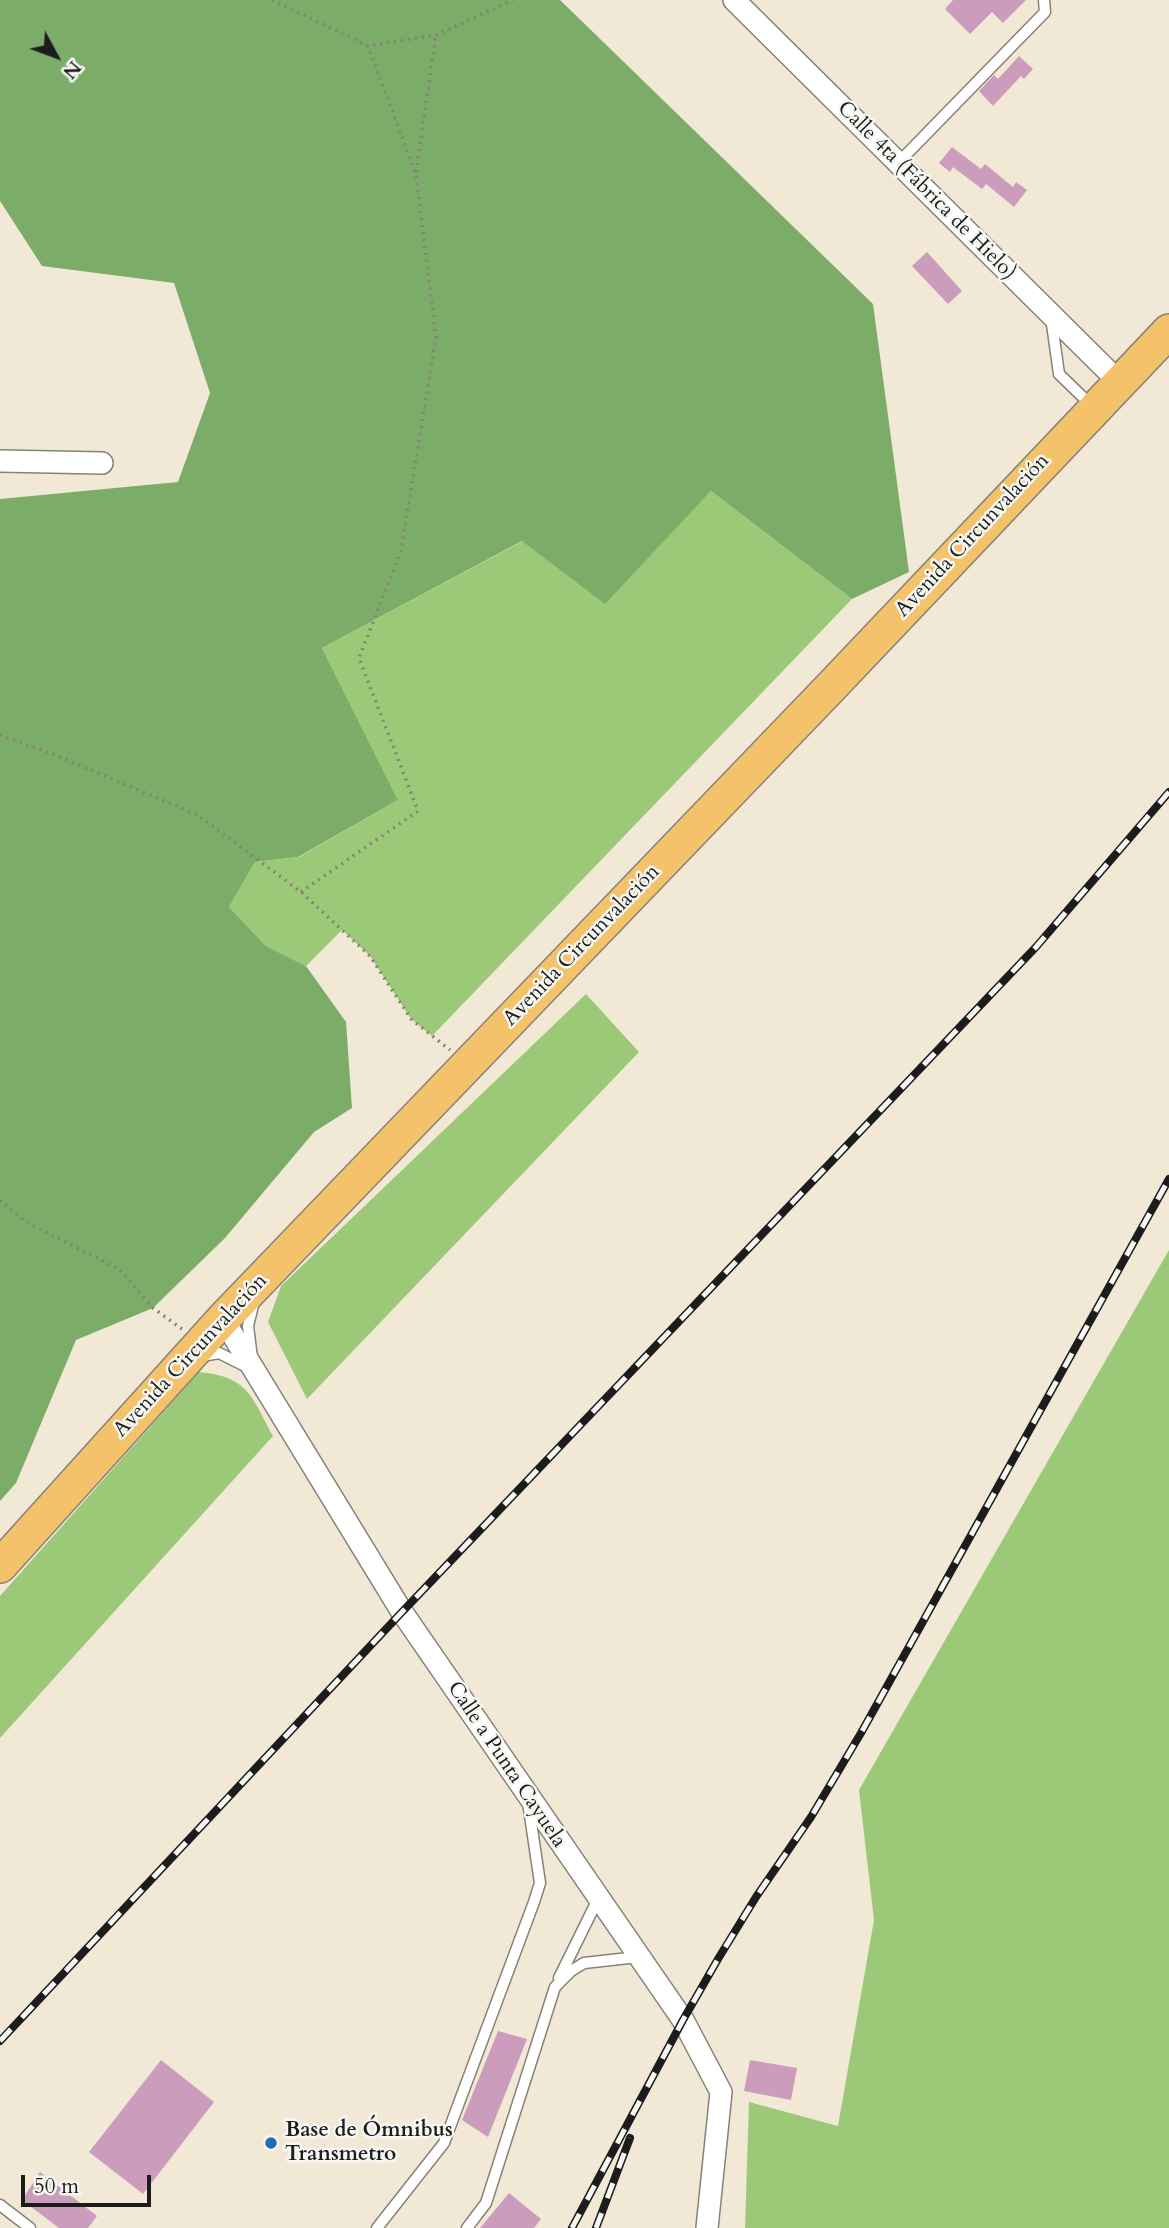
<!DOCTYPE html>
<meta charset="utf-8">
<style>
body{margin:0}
#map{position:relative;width:1169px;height:2228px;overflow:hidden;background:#f1e9d5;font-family:Cardo,serif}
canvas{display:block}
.north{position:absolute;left:21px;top:21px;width:70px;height:70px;-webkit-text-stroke:5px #f6f6f2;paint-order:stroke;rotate:131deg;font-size:19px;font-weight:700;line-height:28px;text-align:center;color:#1c1c1c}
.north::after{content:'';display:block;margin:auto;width:24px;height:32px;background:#1c1c1c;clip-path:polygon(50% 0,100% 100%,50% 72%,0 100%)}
.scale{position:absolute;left:21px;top:2175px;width:130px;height:32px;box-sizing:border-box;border:4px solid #1c1c1c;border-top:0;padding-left:9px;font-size:21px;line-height:24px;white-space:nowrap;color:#1c1c1c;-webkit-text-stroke:5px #f6f6f2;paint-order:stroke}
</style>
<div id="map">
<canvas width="1169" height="2228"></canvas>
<div class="north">N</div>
<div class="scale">50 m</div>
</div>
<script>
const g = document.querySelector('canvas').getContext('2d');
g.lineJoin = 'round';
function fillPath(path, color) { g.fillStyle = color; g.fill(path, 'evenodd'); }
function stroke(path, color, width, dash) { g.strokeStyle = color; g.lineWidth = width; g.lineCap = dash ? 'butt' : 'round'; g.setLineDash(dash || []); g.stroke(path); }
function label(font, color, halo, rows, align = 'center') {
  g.font = font + ' Cardo,serif'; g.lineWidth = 5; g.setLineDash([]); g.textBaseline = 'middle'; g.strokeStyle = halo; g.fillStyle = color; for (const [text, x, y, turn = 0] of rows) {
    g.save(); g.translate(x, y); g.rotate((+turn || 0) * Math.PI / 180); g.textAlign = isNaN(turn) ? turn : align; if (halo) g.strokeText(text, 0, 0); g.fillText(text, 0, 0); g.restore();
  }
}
fillPath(new Path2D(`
 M711,491l141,108 -420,437 -21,-17 -41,-63 -28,-26 -36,36 -40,-20 -37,-39 26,-45 44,-5 99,-57 -76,-152 201,-107 82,62z
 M586,994l53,58 -332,347 -39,-77 13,-36z
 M1169,1250v978h-424l4,-126 89,24 36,-206 -15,-130z
 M199,1372c50,5 52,24 74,64l-273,302v-142z`), '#9bc977');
fillPath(new Path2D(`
 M0,0h560l313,304 36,268 -57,27 -141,-108 -106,113 -83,-63 -200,107 76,152 -100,57 -43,5 -26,45 37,39 40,20 40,56 6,86 -38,24 -89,106 -72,70 -77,32 -60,143 -16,18v-1002l178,-17 32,-89 -36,-110 -132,-17 -42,-65z`), '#7cad68');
fillPath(new Path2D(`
 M953,0h73l-23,23 -11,-11 -22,22 -25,-25z
 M1019,56l14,13 -9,10 -3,-3 -28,30 -14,-15 15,-16 4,4z
 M952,147l29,22 4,-5 28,23 3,-5 11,8 -13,17 -28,-23 -4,5 -29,-22 -3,5 -11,-9z
 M927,252l35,39 -14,13 -36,-38z
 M498,2031l29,8 -39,98 -26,-17z
 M161,2060l53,42 -71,92 -54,-42z
 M750,2060l47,8 -6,32 -47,-9z
 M40,2172l57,44 -9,12h-29l-37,-28z
 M509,2193l32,26 -7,9h-54z`), '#cc9cbd');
const service = new Path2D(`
 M898,163l147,-151 -1,-12
 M1051,317l8,57 33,32
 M202,1356l17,-3 30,15
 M252,1358l-4,-32 6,-25
 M559,1978l39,-79
 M0,2205l30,23
 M377,2228l67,-85 90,-241 6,-19 -12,-81
 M467,2228l19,-25 69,-216 16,-16 13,-8 54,-6`);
const minor = new Path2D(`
 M734,0l385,382
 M0,461l102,2
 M223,1319l179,293 281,408 38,72 -14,136`);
const trunk = new Path2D(`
 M0,1566l223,-247 606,-630 340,-358`);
stroke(service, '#868278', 13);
stroke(minor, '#868278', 24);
stroke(trunk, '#868278', 36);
stroke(new Path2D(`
 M272,0l96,46 68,-11 77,-35
 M416,172l20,-137
 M0,735l48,17 150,63 103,77 69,64 41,63 39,31
 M301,892l117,-81 -59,-153 42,-107 35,-214 -20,-162 -48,-129
 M0,1200l26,22 93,47 34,39 29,21`), '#868278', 3.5, [2, 5]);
stroke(service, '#fff', 10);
stroke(minor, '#fff', 21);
stroke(trunk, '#f4c26a', 33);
const rail = new Path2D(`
 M0,2041l402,-429 634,-665 133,-155
 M572,2228l111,-208 35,-61 38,-62 55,-80 50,-84 308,-554
 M596,2228l34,-90`);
stroke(rail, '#1c1c1c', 8);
stroke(rail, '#f6f6f2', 5, [16]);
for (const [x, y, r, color] of [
 [271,2143,7,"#1f6fb2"]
]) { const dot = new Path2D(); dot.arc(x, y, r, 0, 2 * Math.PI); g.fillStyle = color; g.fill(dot); stroke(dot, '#f6f6f2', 2.5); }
label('21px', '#1c1c1c', '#f6f6f2', [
 ["Calle 4ta (Fábrica de Hielo)",926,191,45],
 ["Avenida Circunvalación",973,536,-47],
 ["Avenida Circunvalación",582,946,-46],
 ["Avenida Circunvalación",191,1356,-47],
 ["Calle a Punta Cayuela",506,1765,56]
]);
label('bold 21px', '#1c1c1c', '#f6f6f2', [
 ["Base de Ómnibus",285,2131],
 ["Transmetro",285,2155]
], 'left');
</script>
